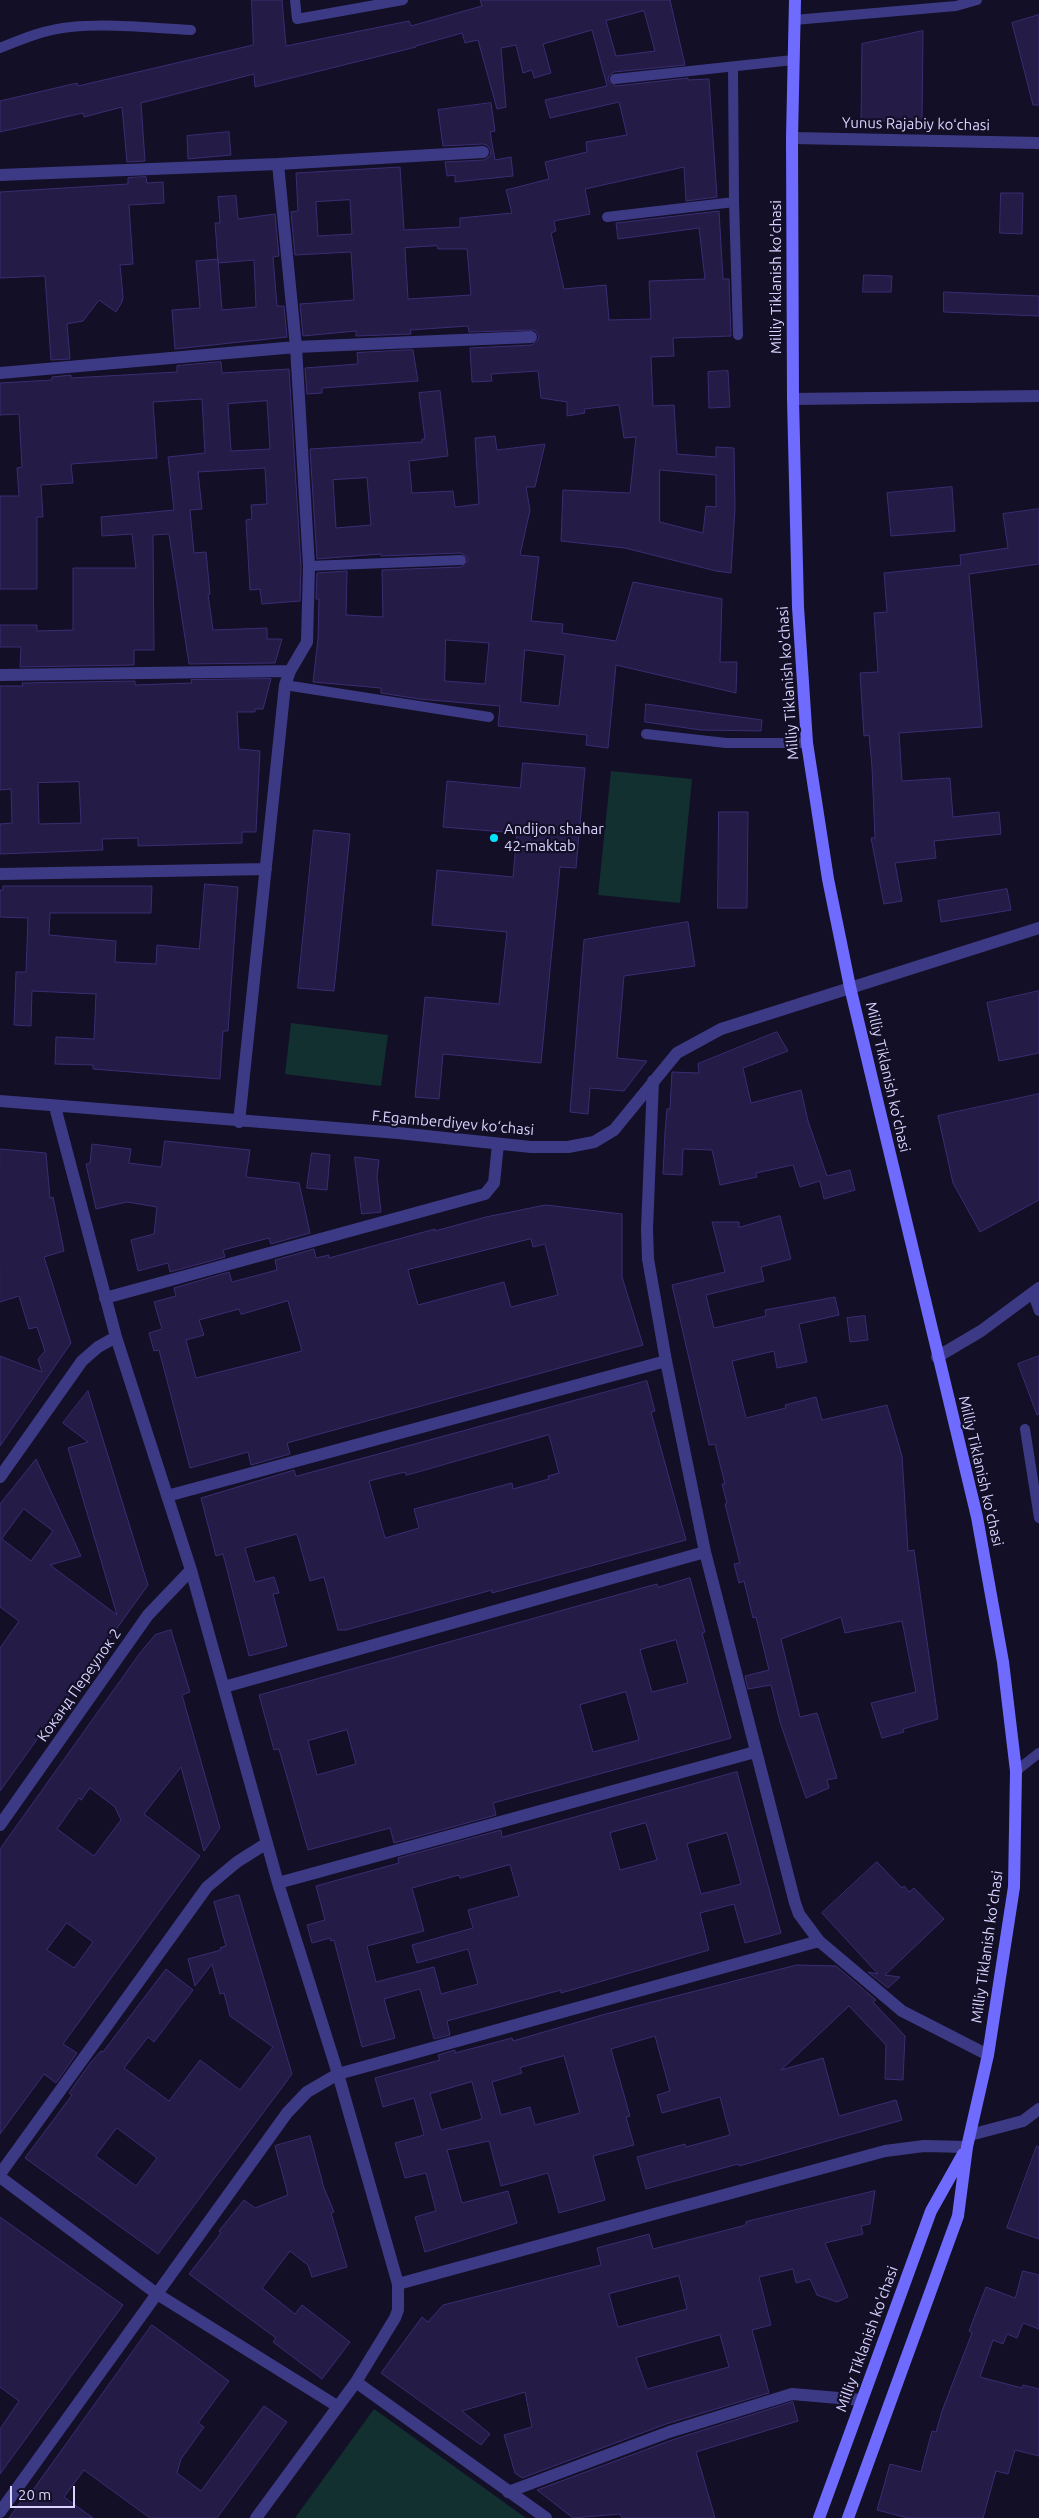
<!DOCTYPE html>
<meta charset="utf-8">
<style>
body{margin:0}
#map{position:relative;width:1039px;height:2518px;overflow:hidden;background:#130f26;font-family:Ubuntu,sans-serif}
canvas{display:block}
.scale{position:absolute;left:10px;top:2486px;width:65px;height:22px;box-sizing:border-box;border:2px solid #d9d4ff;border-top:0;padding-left:6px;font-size:15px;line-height:18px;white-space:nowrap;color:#d9d4ff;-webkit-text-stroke:4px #130f26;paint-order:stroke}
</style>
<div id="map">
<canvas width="1039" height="2518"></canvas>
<div class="scale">20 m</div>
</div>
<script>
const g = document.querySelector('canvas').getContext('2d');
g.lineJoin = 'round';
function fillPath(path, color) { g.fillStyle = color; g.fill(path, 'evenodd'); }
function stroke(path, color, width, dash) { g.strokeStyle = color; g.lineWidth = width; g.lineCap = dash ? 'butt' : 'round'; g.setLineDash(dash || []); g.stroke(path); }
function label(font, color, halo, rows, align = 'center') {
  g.font = font + ' Ubuntu,sans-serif'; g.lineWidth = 4.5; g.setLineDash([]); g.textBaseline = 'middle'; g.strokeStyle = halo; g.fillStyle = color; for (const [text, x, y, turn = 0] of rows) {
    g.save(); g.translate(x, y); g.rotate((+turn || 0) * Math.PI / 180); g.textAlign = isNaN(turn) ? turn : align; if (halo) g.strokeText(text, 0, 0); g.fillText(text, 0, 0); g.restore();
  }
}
fillPath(new Path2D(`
 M611,771l81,8 -12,124 -82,-8z
 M291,1023l97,12 -7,51 -96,-12z
 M374,2409l152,109h-231z`), '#12302f');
const building = new Path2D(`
 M252,0h30l4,46 123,-25 2,5 71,-20 -2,-6h190l15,65 -71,7 -5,4 -1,4 8,6 72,-8v2l21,-1 8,118 -31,4 -2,-34 -99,22 5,25 -36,7 2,10 -5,2 13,56 42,-4 3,35 42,-1 -2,-38 56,-2 -6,-51 -81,11 -2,-16 103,-12 4,68h6l2,57 -58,2 1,18 -23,1 2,49 21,-1 3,49 39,3v-10l18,1 1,60 -4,65 -15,-2 -91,-23 -64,-7 2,-51 67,3 6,-56 -12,1 -5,-33 -35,4 1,4 -18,3v-14l-26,-4 -3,-27 -47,3 1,7 -20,1 -2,-34 62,-3 6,-5 1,-4 -4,-6 -66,2 -1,-6 -58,4 1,4 -55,2v-5l-53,5 -3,-32 54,-4 -3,-48 -56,3 -4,-43 7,-1 -2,-38 104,-6 4,63 56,-3v-9l52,-5 -6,-23 43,-11 -4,-17 42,-10 -1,-10 41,-7 -8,-33 -69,16 -5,-18 62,-14 -15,-56 -49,14 8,29 -17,5 -2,-8 -9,3 -7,-28 -15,3 5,59 -9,2 -19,-69 -13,3 -3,-10 -46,13v1l-161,40 -1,-13 -113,29 4,58 -18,1 -5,-55 -38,10 -1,-4 -83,19v-31l77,-18 1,3 175,-41zM644,11l11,40 -39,5 -10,-35zM350,200l2,34 -34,2 -2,-34zM437,246l1,3h29l4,46 -63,4 -3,-51zM660,470l56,5v32l-10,-1 -3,27 -43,-11z
 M1039,15v90h-6l-21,-82z
 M923,31l-1,90h-61l1,-77z
 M491,103l4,28 -5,1 5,28 16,-3 2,19 -58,6v-7l-8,1 -2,-14 39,-2 6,-4 1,-5 -4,-6 -4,-1 -40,2 -5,-36z
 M229,132l2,23 -43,4 -1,-23z
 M146,177l1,6 16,-1 1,21 -35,2 4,59 -13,1 3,32 -1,5 -6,10 -17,-12 -16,21 -16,3 3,35 -19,1 -6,-84 -45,2v-86l128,-8v-6z
 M1001,193h22l-1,41 -22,-1z
 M236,196l2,23 37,-5 4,42 -6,1 4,49h7l3,31 -112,12 -3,-39 28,-2 -4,-47 22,-2 4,51 34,-3 -2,-47 -36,3 -3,-40h5l-2,-26z
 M864,275l28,1 -1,16h-28z
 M944,292l95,4v20l-95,-4z
 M413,350l5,31 -96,7v5l-15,1 -2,-26 53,-4 -1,-11z
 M221,362l1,11 67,-4 12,197 -1,35 -38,3 -2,-15 -10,1 -4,-70 6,-1 -1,-14 16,-1 -2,-36 -67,4 4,37 -12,1 4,43 12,-1 4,42h-2l5,36 54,-2v11h15l-7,24 -86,1 -20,-130 -16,1 1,115h-20v15l-114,2 1,-20h-21v-22h37v6l36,-1v-62h63l-4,-34 -30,2 -1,-19 73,-7 -6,-53 37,-4 -3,-54 -49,3 4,56 -86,6 2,19 -32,2 2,32h-6v72h-37v-93h19l-2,-28 5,-1 -3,-53 -19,1v-32l52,-3v-3l19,-2v3l106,-6v-6zM267,401l3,48 -39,2 -3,-47z
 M728,371l2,36 -21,1 -1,-36z
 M440,391l8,65 -39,5 3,32 41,-2 2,16 24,-3 -4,-66 20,-2 2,14 48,-6 -10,43h-9l4,23 -10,45 19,2 -8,64 32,3 -1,9 54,8 17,-59 89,17 -2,63h17l-1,31 -120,-28 -8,83 -22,-3 1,-10 -89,-9 2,-20 -81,-7 -38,-6v-5l-68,-6 5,-43 1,-40h-3l1,-26 30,-2 -1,44 37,2 -1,-47 79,-3 7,-7 -2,-4 -5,-3 -80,3v-2l-64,5 -7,-110 112,-7v-3h3l-6,-46zM367,478l4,47 -35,3 -3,-48zM446,640l43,3 -4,41 -40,-3zM525,650l40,5 -6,51 -38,-4z
 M952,487l3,44 -64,5 -4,-43z
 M1039,509v55l-70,10 13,153 -83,6 3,48 48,-3 3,39 46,-5 2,22 -67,7 2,17 -41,5 7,38 -18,3 -13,-66h4l-3,-71 -3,-32 -5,1 -4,-63 18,-1 -4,-59 13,-1 -3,-39 77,-8 -1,-10 48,-7 -5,-34z
 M271,679l-8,30h-8v3h-18l2,37 21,2 -4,81h-14v11l-104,3v-8l-36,1 1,11 -103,4v-30l12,-1 -1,-34 -11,1v-104h23l-1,-3 113,-2v4l57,-2 -1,-3zM79,782l2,41 -42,1 -1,-41z
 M646,704l116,16 -1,11 -60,-1 -56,-8z
 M523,763l62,5 -9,100 -16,-1 -19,196 -98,-9 -4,45 -24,-2 10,-100 74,7 8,-72 -75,-7 5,-55 76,7 4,-44 -74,-6 4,-46 73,7z
 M719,812h29l-1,96h-29z
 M314,830l36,4 -16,157 -36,-3z
 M205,884l33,3 -10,144h-5l-3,48 -127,-10v-4l-38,-1 1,-27 38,2 2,-45 -64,-3 -1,35 -17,-1 2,-53h10l2,-54 -28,-1v-27h3v-4h149l-1,27h-101l-1,22 67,6 -1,21 41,2 1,-19 42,4z
 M1007,889l4,21 -70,12 -3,-21z
 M688,922l7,44 -71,10 -7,82 30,3 -23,30 -34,-3 -2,26 -18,-2 14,-172z
 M1039,991v62l-40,8 -12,-58z
 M777,1032l11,19 -45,17 8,35 50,-13 7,31 19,55 23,-6 5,20 -31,9 -4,-18 -20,6 -7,-22 -37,8 1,4 -37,8 -8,-35 -29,-1 -1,26 -19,-1 2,-42 2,-23h3l2,-37 27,1 -1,-9z
 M1039,1094v106l-59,32 -27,-49 -15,-67z
 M165,1141l85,9 -4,27 53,6 11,50 -39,11 -2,-6 -46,12 2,7 -55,15 -2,-9 -30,8 -7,-31 23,-6 3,-27 -30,-5 -31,7 -10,-45 4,-1 2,-19 39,5 -2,14 32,4z
 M0,1149l46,4 4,45 3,-1 11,54 -20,6 27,86 -71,103v-90l42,16 -4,-13 7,-8 -8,-24 -8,2 -10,-33 -19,6z
 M312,1153l18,2 -3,35 -20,-2z
 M355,1157l24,3 -2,17 4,35 -19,2z
 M546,1205l76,9v63l21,68 -356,98 3,11 -39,11 -3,-13 -58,16 -31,-118 -5,1 -5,-18 13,-4 -8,-27 22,-6 -2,-8 55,-16 3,10 45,-12 -2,-10 39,-11 2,9 13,-3v3l106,-29v2l51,-14zM531,1239l2,8 12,-3 13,51 -47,12 -7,-25 -86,23 -10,-35zM288,1301l14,50 -106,27 -10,-38 18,-5 -5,-15 40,-11 2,5z
 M780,1216l11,43 -30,8 3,14 -58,14 8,33 52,-12 -1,-6 70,-13 4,18 -40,9 8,38 -30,6 -3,-17 -42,10 14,57 40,-10 -1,-3 31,-8 6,23 65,-15 15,51 6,95 6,-1 24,169 -35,10 1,3 -22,6 -11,-35 45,-11 -14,-71 -57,12 -4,-16 -60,22 19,78 17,-4 20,65 -10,2 2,8 -23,10 -26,-76 -9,-37 -23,4 -3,-13 24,-6 -13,-53 -3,1 -9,-37 -5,2 -5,-19 6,-1 -15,-59 2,-1 -5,-19h3l-10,-40 -6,1 -37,-160 53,-13 -13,-50h27v5z
 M865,1316l3,24 -18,2 -3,-24z
 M1039,1356v58l-2,1 -19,-51z
 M647,1381l8,30 -4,1 35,128 -194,53v-3l-146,40h-8l-14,-53 -14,4 -13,-47 -52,14 10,34 19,-5 5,16 -6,1 14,52 -38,10 -26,-102 -7,2 -15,-58 93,-28 2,6zM549,1435l10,38 -11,3 1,3 -36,10 -1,-6 -98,26 5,19 -34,10 -16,-57 36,-9 1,3z
 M88,1391l60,194 -148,206v-143l19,-27 -19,-14v-103l36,-45 45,97 -31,9 67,50 -49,-167 20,-6 -25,-19zM24,1509l29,22 -22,30 -29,-22z
 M690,1578l15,54 -3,1 29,105 -238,65 3,12 -102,28 -4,-15 -82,22 -29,-101 -5,1 -15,-55 383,-107 15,-4 1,3zM676,1640l12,43 -36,9 -12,-42zM626,1692l13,48 -46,12 -13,-47zM347,1730l9,34 -39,11 -9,-34z
 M171,1630l19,62 -8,3 38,133 -16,23 -23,-84 -37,47 56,42 -137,188 14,9 -21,30 -12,-9 -44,60v-285l140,-196 15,-18zM90,1788l25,19 6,13 -27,36 -37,-27 22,-31 2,2zM67,1923l26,19 -19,26 -27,-18z
 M737,1772l44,161 -36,10 -11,-39 -34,9 9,37 -148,43v-3l-114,31 3,14 -16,4 -14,-50 -36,10 11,39 -33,9 -28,-107 -3,1 -1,-3 -18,5 -5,-18 18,-5 -9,-34 83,-23 -1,-5 103,-28 1,7zM646,1823l11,37 -37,10 -10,-37zM727,1833l14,51 -40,10 -14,-50zM510,1865l9,31 -51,14 5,18 -61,17 5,18 51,-14 10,35 -37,10 -7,-27 -58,15 -9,-36 57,-15 -12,-43 47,-13 1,3z
 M877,1862l25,26 2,-2 5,6 5,-4 30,31 -59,56 15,2 -12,11 -20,-16 10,2 -56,-61z
 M239,1895l53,179 -134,180 -133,-96 47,-63 -3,-2 22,-31 10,-11 2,1 63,-83 27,21 -39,52 -6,-5 -24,31 45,33 31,-41 40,30 33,-43 -43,-31 -6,-23 -4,1 -8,-30 -17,22 -7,-27 33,-9 -1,-2 6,-2 -12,-44zM117,2128l40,30 -21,28 -40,-30z
 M797,1965l39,1 40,34 -3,2 32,34 -2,44 -18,-1 1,-34 -37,-39 -68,64 42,-12 16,58 57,-16 6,20 -163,46 -1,-2 -92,25 -9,-32 48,-13 1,3 44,-12 -10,-38 -58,16 -5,-18 13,-4 -15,-55 -44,13 19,67 -4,1 8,28 -41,11 12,44 -46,13 -11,-40 -47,13 -12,-45 -42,9 15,53 46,-12 9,32 -92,29 -10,-35 21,-6 -10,-38 -21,5 -10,-35 29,-8 -10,-37 -31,9 -8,-29 65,-18 -2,-5 17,-5v3l57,-15 1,3 89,-26zM564,2056l16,57 -45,12 -5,-18 -29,8 -9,-33 30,-9 -2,-5zM472,2082l10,37 -41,11 -11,-36z
 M310,2136l14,52 10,24 -3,1 16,54 -35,10 -4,-12 -18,-14 -28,37 33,26 7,-9 48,37 -28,37 -49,-37 3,-4 -87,-64 32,-41 -2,-2 25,-31 11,8 33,-13 -13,-49z
 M1037,2146l2,1v92l-32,-11z
 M875,2191l-5,33 -9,2 2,8 -38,9 23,54 -11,5 -20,-7 -7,-16 -14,4 -3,-14 -34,8 12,48 -19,5 17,63 -103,31 -144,54 -7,-5 -11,-38 28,-8 -7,-35 -63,19 28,23 -9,11 -100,-72 41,-56 6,5 15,-17 158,-40 -4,-17 52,-14 4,15 93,-24v-3zM679,2276l8,33 -69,18 -9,-33zM720,2335l9,32 -82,22 -11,-31z
 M0,2217l123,88 -123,169v-45l19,-28 -19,-14z
 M1023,2271l16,4v54l-16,-6 -6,15 -10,-4 -4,10 -10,-4 -13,37 42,11 1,-3 16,4v67l-24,-6 -7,24 -12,-3 -13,47h-75l-31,-8 13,-46 31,8 11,-41 4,1 6,-21 30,-78 -3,-2 17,-44 29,11z
 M152,2325l77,56 -31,42 6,4 -23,32 -4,14 24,18 63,-85 23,16 -70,96h-67l-66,-48 -20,27 29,21h-84l18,-25 2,2z
 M793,2402l5,19 -102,31 19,66h-93l-2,-4 -47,4 -36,-28 135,-50z`);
fillPath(building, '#241b47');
stroke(building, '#3b2d73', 1);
stroke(new Path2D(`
 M295,0l2,19 106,-19
 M794,20l162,-14 21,-6
 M0,48c22,-9 46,-19 71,-21 39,-4 81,1 120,3
 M733,67l1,135 4,133
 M615,79l178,-19
 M607,217l127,-15
 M309,566l152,-6
 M285,685l204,32
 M646,734l80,9h81
 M1033,1295l6,16
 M1025,1429l14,89
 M1016,1771l23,-18`), '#3d3a85', 10);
stroke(new Path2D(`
 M792,138l247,5
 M278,164l18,183 13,219 -2,76 -17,29
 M0,175l278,-11 205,-12
 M0,373l296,-26 235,-10
 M793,399l246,-3
 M0,675l290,-4 -5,14 -46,437
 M0,874l266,-5
 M653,1081l-6,148 1,30 18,102 39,191 90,351 4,11 20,27 83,70 86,44
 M0,1101l398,32 133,14h37l26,-5 20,-12 63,-77 44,-24 318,-101
 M55,1107l61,230 75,233 87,313 60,191 60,210v26l-3,8 -39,64 -100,136
 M105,1298l380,-104 9,-11 4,-39
 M937,1357l44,-26 58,-43
 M0,1477l82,-116 16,-14 18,-10
 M167,1496l499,-135
 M224,1687l481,-135
 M0,1825l148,-210 43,-45
 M278,1883l477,-131
 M970,2135l53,-14 16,-12
 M0,2174l207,-287 30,-25 30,-19
 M0,2177l157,117 180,112
 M398,2284l487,-133 39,-5 43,1
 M356,2382l190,136
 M508,2492l161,-60 123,-38 70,6
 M0,2512l287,-399 20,-21 31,-18 481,-133`), '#3d3a85', 12);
stroke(new Path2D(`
 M795,0l-3,138 1,261 5,208 9,136 21,136 22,108 127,530 26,145 13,109 -2,116 -26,168 -21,92 -9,69 -110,302
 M819,2518l112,-307 32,-57`), '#6f6bff', 12);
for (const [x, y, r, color] of [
 [494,838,5,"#00e5ff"]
]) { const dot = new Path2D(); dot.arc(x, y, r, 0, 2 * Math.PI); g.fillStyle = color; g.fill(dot); stroke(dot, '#130f26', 2); }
label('15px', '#d9d4ff', '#130f26', [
 ["Yunus Rajabiy koʻchasi",916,124,1],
 ["Milliy Tiklanish ko'chasi",776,277,-90],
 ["Milliy Tiklanish ko'chasi",788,683,-94],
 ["Milliy Tiklanish ko'chasi",888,1077,77],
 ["F.Egamberdiyev kо‘chasi",453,1123,5],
 ["Milliy Tiklanish ko'chasi",981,1471,77],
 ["Коканд Πереулок 2",79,1685,-55],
 ["Milliy Tiklanish ko'chasi",987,1947,-82],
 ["Milliy Tiklanish ko'chasi",867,2339,-70]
]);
label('15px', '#d9d4ff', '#130f26', [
 ["Andijon shahar",504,829],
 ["42-maktab",504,846]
], 'left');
</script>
